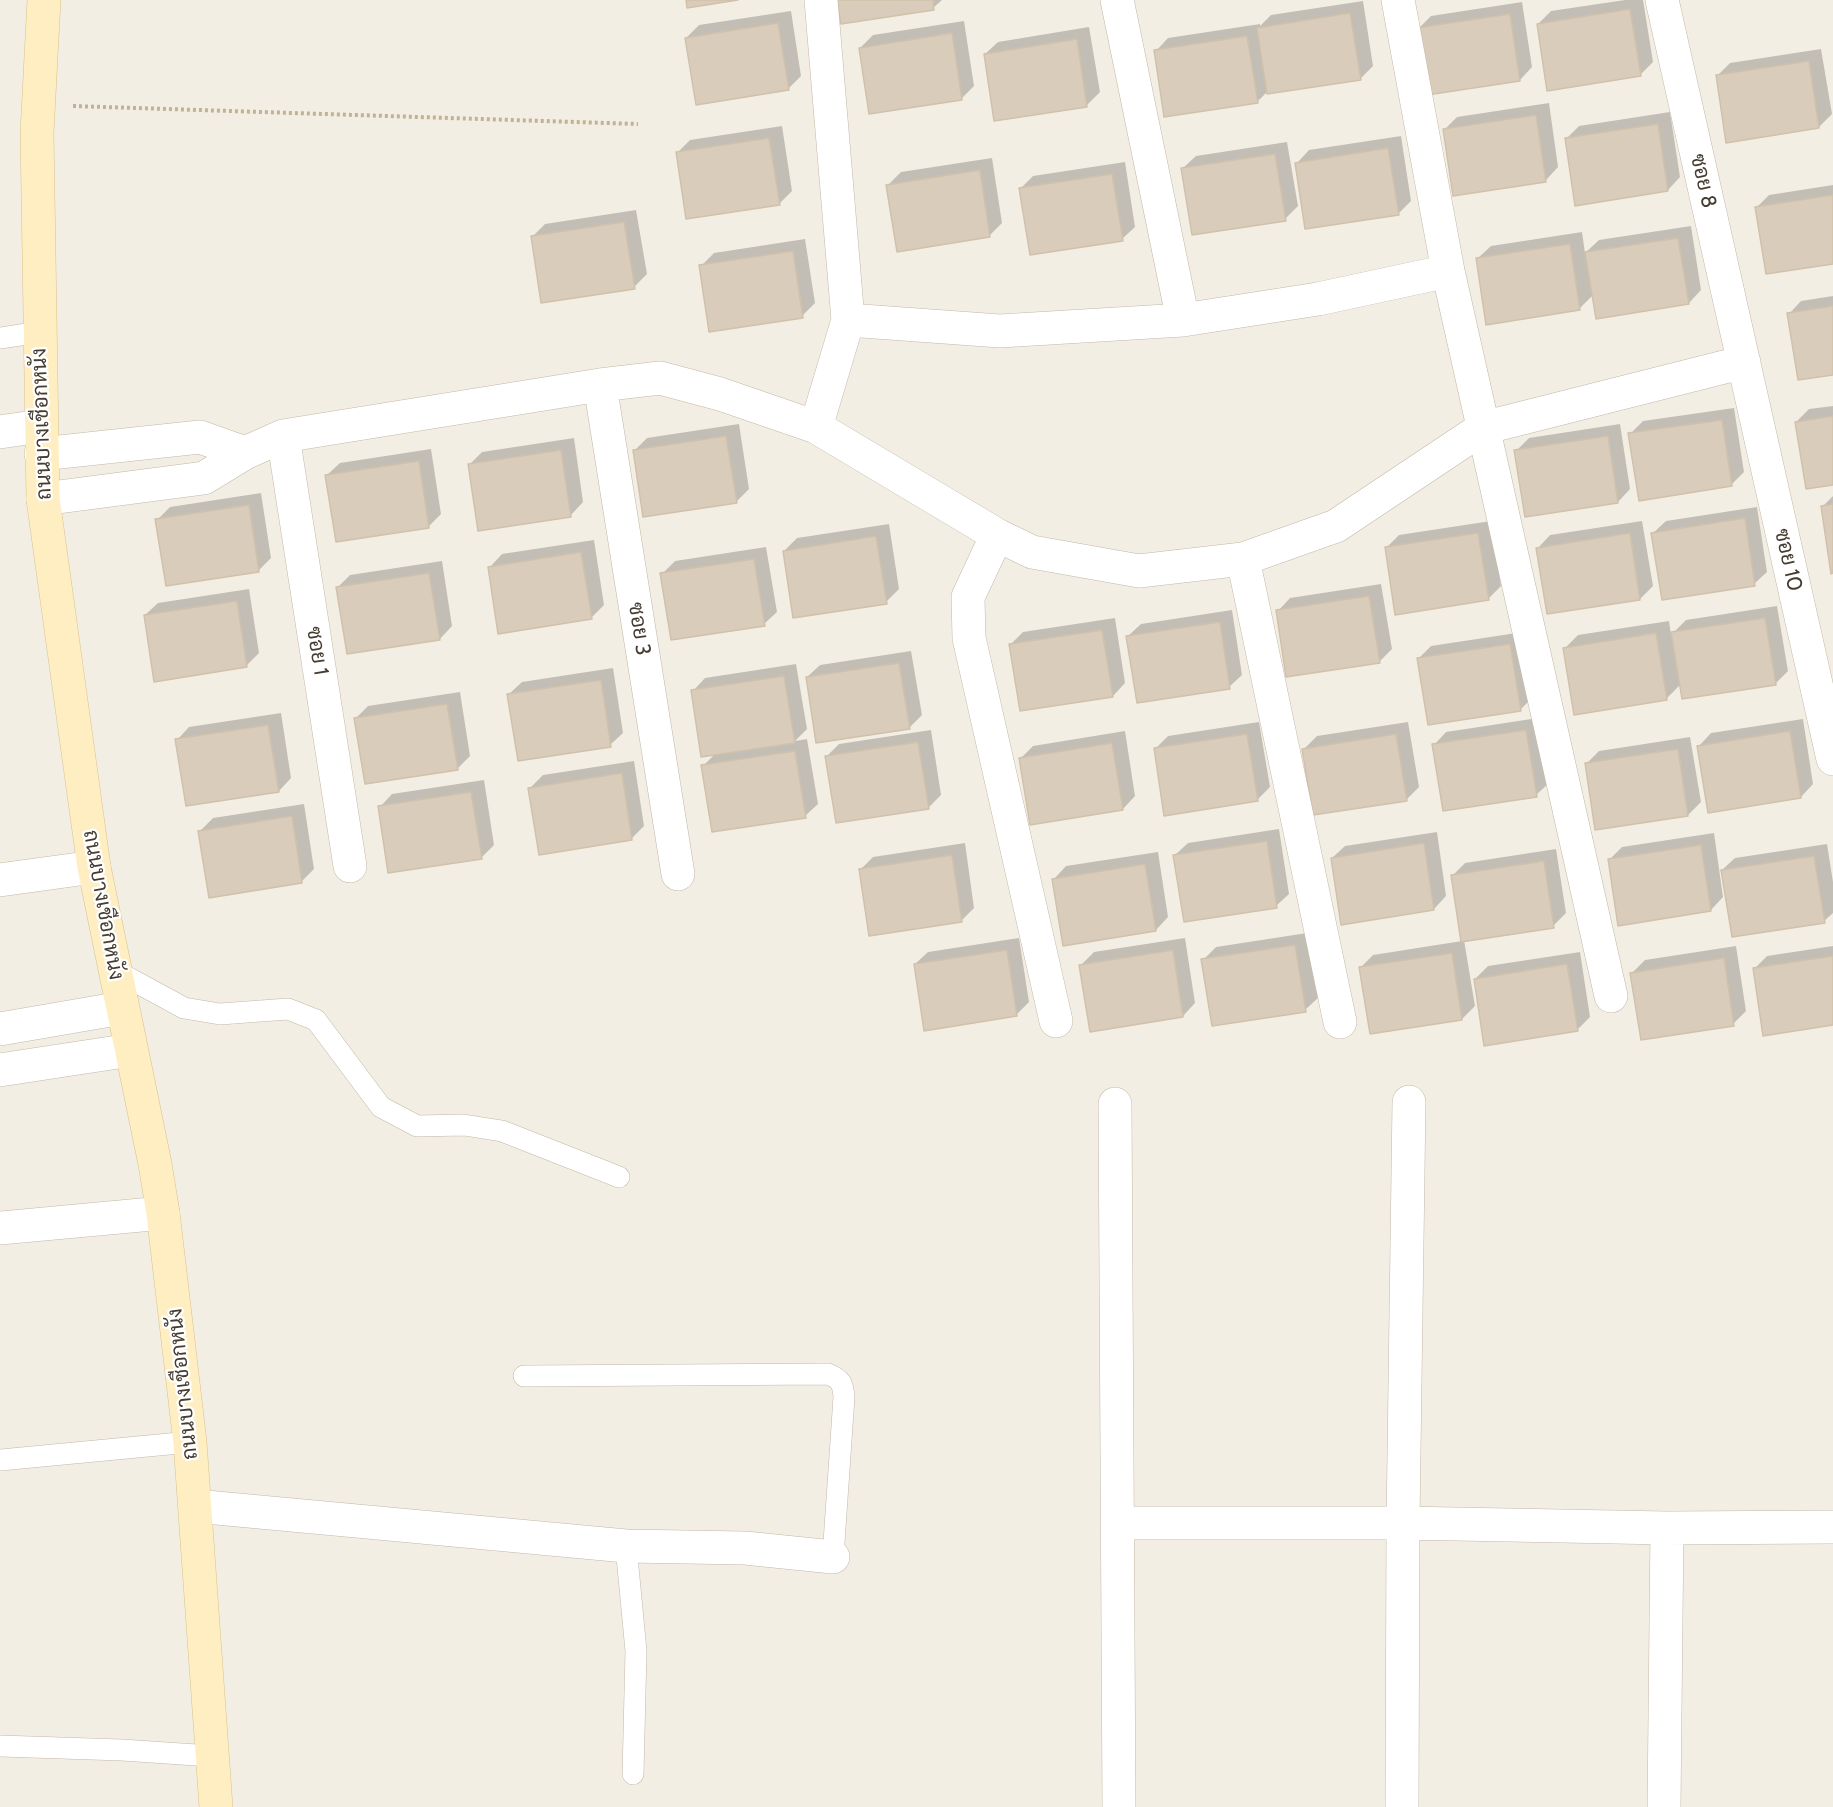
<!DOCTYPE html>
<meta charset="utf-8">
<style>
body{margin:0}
canvas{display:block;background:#f3eee3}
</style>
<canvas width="1833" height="1807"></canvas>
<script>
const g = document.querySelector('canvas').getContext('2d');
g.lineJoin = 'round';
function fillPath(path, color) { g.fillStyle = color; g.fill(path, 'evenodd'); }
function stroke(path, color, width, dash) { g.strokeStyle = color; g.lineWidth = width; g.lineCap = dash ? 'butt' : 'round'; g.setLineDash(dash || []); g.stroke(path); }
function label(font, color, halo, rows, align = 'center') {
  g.font = font + ' Cabin,Sarabun,sans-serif'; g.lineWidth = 4.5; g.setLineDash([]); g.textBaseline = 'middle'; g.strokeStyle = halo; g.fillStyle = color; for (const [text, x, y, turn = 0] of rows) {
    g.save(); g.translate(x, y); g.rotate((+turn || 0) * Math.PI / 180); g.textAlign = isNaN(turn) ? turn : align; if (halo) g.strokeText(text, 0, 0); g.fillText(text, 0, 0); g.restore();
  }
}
fillPath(new Path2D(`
 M839,0h103l-9,8z
 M1625,0h18l10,62 -13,13 -102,-51 13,-13z
 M1363,1l10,65 -13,13 -92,12 -11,11 -101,-51 12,-13 92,-14v2l11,-11z
 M1522,2l10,65 -12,13 -102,-51 13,-13z
 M791,11l10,65 -13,13 -102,-51 13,-13z
 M964,21l10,65 -13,13 -101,-51 13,-13z
 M1089,27l11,65 -13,13 -92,14 -10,-65 13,-12z
 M1821,49l11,65 -13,13 -102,-51 13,-13z
 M1549,103l9,64 -12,13 -102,-50 13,-13z
 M1670,112l10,65 -12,13 -102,-51 13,-13z
 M782,126l10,65 -13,13 -102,-51 13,-13z
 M1401,136l10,65 -13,13 -101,-51 12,-13z
 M1287,142l11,64 -13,13 -102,-51 13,-12z
 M992,158l10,65 -13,13 -101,-51 13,-13z
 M1125,162l10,65 -13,12 -102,-50 13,-13z
 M1833,185v77l-77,-54 13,-13z
 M636,210l11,64 -13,13 -102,-50 13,-13z
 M1691,226l10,64 -12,13 -96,-8 -14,14 -101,-51 13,-12 91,-14 3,21 14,-13z
 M805,239l10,64 -13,13 -101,-50 13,-13z
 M1833,296v77l-44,-59 12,-13z
 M1833,406v77l-37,-61 13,-13z
 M1734,408l10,64 -13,13 -101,-51 13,-13z
 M739,424l10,65 -13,13 -102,-51 13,-13z
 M1620,424l10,65 -12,13 -102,-51 13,-13z
 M574,438l9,64 -12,13 -102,-50 13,-13z
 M431,449l10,65 -12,12 -102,-51 13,-12z
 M261,493l10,65 -13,13 -101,-51 13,-13z
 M1833,496v76l-11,-65z
 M1757,507l10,65 -13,12 -101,-51 13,-12z
 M1491,521l10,65 -13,13 -102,-51 13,-13z
 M1642,521l11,65 -13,13 -102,-51 12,-13z
 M889,524l10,65 -13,13 -102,-51 13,-13z
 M594,540l10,65 -13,13 -101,-51 12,-13z
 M766,547l11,65 -13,12 -102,-50 13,-13z
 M442,561l10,65 -12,13 -103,-51 13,-13z
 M1381,584l11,65 -13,13 -101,-51 12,-13z
 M249,589l10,64 -13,13 -101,-51 13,-12z
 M1777,606l11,65 -13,13h-94l-15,15 -101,-51 13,-13 91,-14 2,14 15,-15z
 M1232,610l10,65 -13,12 -101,-51 13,-12z
 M1115,618l10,65 -12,13 -103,-51 13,-13z
 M1523,632l10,65 -13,13 -102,-51 13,-13z
 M911,651l11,64 -13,13 -102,-51 13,-12z
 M796,664l11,65 -12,12 12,-2 11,65 -13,12 -102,-50 12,-12 -22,-63 12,-13z
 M613,668l10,65 -13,12 -101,-51 13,-12z
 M460,692l10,64 -13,13 -101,-51 12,-12z
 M281,713l10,65 -12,13 -102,-51 12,-13z
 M1538,718l11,65 -13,12 -102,-50 12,-13z
 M1803,719l10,65 -12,13 -102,-51 12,-13z
 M1259,722l11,65 -13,13 -102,-51 13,-13z
 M1408,722l11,65 -13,13 -102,-51 13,-13z
 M931,730l10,65 -12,12 -103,-50 13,-13z
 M1125,731l10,65 -12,13 -102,-51 12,-12z
 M1690,737l11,65 -13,13 -102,-51 13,-13z
 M634,761l10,65 -13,13 -101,-51 13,-13z
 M484,780l10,65 -13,13 -101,-51 12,-13z
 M304,804l10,65 -13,13 -101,-51 13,-13z
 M1279,829l10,65 -13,12 -101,-51 13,-12z
 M1437,832l9,64 -12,13 -102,-51 13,-12z
 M1714,833l9,64 -12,13 -102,-50 13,-13z
 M965,843l9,65 -12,12 -102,-50 13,-13z
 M1827,844l6,38v31l-9,8 -102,-51 13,-12z
 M1556,849l10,64 -13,13 -89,14 11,66 -13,13 -102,-51 13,-13 89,-14 -10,-65 13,-13z
 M1158,852l10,65 -12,13 -102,-51 12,-13z
 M1307,933l11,65 -13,12 -102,-50 13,-13z
 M1019,938l10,64 -13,13 -101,-51 13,-12z
 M1185,938l10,65 -12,13 -102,-51 13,-13z
 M1736,946l10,65 -13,13 -101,-51 13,-13z
 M1833,946v77l-79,-54 13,-13z
 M1580,952l10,65 -13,13 -102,-51 13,-13z`), '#0003');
const building = new Path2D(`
 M686,0h52l-51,8z
 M837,0h96l1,10 -93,14z
 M1630,9l11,67 -94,15 -10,-67z
 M1350,13l11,67 -94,14 -10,-66z
 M1510,14l10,67 -93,14 -11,-67z
 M778,23l11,67 -93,15 -11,-67z
 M952,33l10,67 -93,14 -10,-66z
 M1247,36l11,67 -94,14 -10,-67z
 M1077,39l10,68 -93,14 -10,-67z
 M1809,61l10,67 -93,15 -10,-68z
 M1536,115l10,67 -93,14 -10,-67z
 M1658,124l10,67 -93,15 -10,-68z
 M769,138l11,67 -94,14 -10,-67z
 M1388,148l11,67 -94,14 -10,-66z
 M1275,154l11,67 -94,14 -11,-67z
 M980,170l10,67 -93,15 -11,-67z
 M1112,174l11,67 -93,14 -11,-67z
 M1833,195v69l-67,10 -11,-67z
 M624,222l11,67 -94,14 -10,-67z
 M1678,238l11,66 -93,15 -11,-67z
 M1570,244l10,66 -94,15 -10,-67z
 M793,251l10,67 -94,14 -10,-67z
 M1833,306v69l-35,5 -11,-67z
 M1833,416v69l-27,4 -11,-67z
 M1722,420l10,66 -93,15 -11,-68z
 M726,436l11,67 -94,14 -10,-67z
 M1608,436l10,67 -93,14 -11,-67z
 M561,450l10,67 -93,14 -10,-67z
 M419,461l10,67 -93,14 -11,-67z
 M1833,504v69l-2,1 -10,-68z
 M249,505l10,67 -93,14 -11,-67z
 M1745,518l10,68 -93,14 -11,-67z
 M1478,533l11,67 -94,15 -10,-68z
 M1630,533l10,67 -93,14 -11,-66z
 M876,536l11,68 -94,14 -10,-67z
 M581,552l11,67 -94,15 -10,-67z
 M754,559l11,67 -94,14 -11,-67z
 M429,573l11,67 -93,14 -11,-67z
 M1369,596l11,67 -94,14 -10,-67z
 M237,601l10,66 -93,15 -10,-67z
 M1765,618l11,67 -94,14 -11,-67z
 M1220,622l10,67 -93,14 -11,-67z
 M1102,630l11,67 -93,14 -11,-67z
 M1656,633l11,67 -93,15 -11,-67z
 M1510,644l11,67 -93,14 -11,-67z
 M899,663l11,66 -94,14 -10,-66z
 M784,676l11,67 -94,14 -10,-67z
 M601,680l10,67 -93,14 -11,-67z
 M447,704l11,66 -93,14 -11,-66z
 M268,725l11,67 -93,14 -11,-67z
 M1526,730l11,67 -94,14 -11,-67z
 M1790,731l11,67 -93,15 -11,-67z
 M1247,734l11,67 -94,15 -10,-68z
 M1396,734l11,67 -94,14 -11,-66z
 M918,742l11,67 -93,14 -11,-67z
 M1112,743l11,67 -93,15 -11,-67z
 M1678,749l10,67 -93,14 -10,-67z
 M795,751l11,67 -94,14 -11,-67z
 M622,773l10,67 -93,15 -11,-67z
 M471,792l11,67 -94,14 -10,-67z
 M292,816l10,67 -93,15 -11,-67z
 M1267,841l10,67 -93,14 -11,-67z
 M1424,843l10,67 -93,15 -10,-67z
 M1701,845l10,66 -93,15 -10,-67z
 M952,855l10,67 -93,14 -10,-67z
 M1814,856l11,67 -93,14 -11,-67z
 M1544,861l10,67 -93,14 -10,-67z
 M1145,864l11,67 -93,15 -11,-67z
 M1295,945l11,67 -94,14 -11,-67z
 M1007,950l10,66 -93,15 -10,-67z
 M1173,950l10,67 -93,15 -11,-67z
 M1452,953l10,67 -92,14 -11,-67z
 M1833,956v69l-70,11 -10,-68z
 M1724,958l10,68 -93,14 -11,-67z
 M1567,964l11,67 -94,15 -10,-67z`);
fillPath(building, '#d9ccba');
stroke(building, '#d1c1aa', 1.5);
const lane = new Path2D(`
 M0,338l40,-6
 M114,970l70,38 36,6 68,-5 28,11 65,87 36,19 47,-1 38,6 117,46
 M524,1376l304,-2c13,5 15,10 16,23l-11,160
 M0,1460l190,-18
 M626,1546l10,105 -3,123
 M0,1746l122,4 89,6`);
const street = new Path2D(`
 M1117,0l66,320
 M1398,0l50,271 163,725
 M1662,0l171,759
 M848,320l152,11 183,-11 135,-21 130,-28
 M600,385l78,489
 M816,427l32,-107 -27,-320
 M0,432l41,-6
 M283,436l67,430
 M41,454l159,-17 45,16
 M43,499l161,-21 41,-25 38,-17 317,-51 60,-7 60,16 96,33 181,108 35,17 107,19 104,-12 93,-33 147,-98 261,-66
 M997,535l-29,62 1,41 87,383
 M1243,559l97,463
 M0,880l94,-13
 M0,1029l122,-21
 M0,1070l131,-20
 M1115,1104l4,703
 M0,1228l163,-15
 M195,1506l431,40 119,2 88,9
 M1118,1523h285l264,5 166,-1
 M1402,1807l1,-284 6,-421
 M1664,1807l3,-279`);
const secondary = new Path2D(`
 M44,0l-7,133 6,366 51,368 61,297 8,49 27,229 26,365`);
stroke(lane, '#c2b8a7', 22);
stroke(street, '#c2b8a7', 34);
stroke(secondary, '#d7c28e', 34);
stroke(new Path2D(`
 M73,106l565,18`), '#c2b194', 4, [3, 3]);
stroke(lane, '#fff', 21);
stroke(street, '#fff', 33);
stroke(secondary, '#ffeec1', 33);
label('21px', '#453d32', '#fff', [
 ["ซอย 8",1703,181,77],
 ["ถนนบางเชือกหนัง",42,424,-92],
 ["ซอย 10",1788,560,77],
 ["ซอย 3",639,629,81],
 ["ซอย 1",317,651,81],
 ["ถนนบางเชือกหนัง",103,905,80],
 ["ถนนบางเชือกหนัง",183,1384,-96]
]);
</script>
